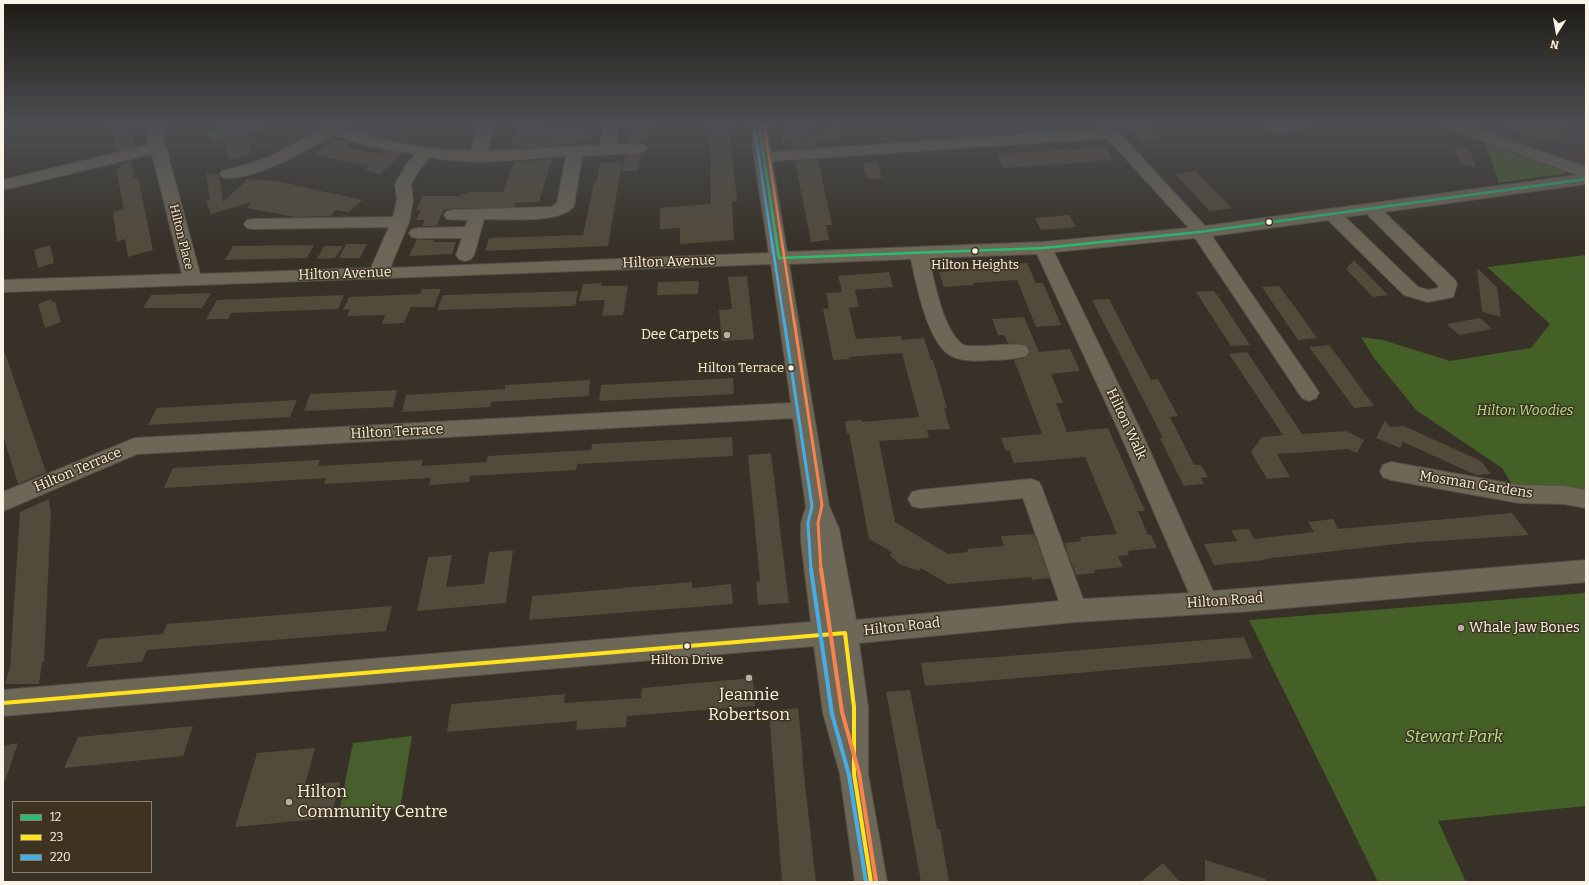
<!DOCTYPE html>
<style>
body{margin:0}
#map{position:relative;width:1589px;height:885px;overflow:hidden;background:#373127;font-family:Bitter,serif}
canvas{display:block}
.frame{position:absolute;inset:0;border:4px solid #faf3e7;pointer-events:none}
.legend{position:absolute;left:12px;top:801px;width:140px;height:72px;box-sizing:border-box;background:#3e3320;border:1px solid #898070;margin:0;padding:5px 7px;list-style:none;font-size:12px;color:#faf3e7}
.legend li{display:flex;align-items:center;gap:8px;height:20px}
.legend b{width:20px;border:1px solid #898070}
.north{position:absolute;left:1537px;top:12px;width:40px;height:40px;-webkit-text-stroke:3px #3e3320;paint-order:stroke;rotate:191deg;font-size:11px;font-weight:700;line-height:16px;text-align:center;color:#faf3e7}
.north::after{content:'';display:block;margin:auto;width:14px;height:18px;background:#faf3e7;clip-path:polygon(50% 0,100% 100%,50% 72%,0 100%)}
</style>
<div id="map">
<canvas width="1589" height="885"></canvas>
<div class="frame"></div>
<ul class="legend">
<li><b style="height:5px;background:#29bc72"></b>12</li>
<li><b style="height:5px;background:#fde21c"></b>23</li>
<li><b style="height:5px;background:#46aee6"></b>220</li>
</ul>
<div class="north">N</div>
</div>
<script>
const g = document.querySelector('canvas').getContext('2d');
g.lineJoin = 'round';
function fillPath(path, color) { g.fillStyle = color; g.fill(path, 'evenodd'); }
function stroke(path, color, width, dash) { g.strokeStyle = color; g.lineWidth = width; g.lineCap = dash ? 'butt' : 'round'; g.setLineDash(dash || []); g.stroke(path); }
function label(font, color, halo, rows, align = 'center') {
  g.font = font + ' Bitter,serif'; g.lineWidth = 3; g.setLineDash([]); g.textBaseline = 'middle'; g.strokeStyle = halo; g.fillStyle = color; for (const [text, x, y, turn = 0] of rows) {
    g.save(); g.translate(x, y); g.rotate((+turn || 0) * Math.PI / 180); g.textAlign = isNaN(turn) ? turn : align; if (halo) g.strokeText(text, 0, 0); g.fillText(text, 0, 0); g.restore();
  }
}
fillPath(new Path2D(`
 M1532,125h28l-1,1 27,10v30l-51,-18 -16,-8z`), '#483535');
fillPath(new Path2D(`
 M1485,143l83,30 -69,10z
 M412,736l-12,73 -62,8 15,-74z`), '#475f2c');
fillPath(new Path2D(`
 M1586,255v238l-72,-5 -12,-20 -86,-58 -42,-52 -13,-21 22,3 67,21 81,-13 19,-24 -63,-57z
 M1586,593v213l-148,15 28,61h-88l-129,-262z`), '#456027');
fillPath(new Path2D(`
 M111,125h20l5,22 -20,4z
 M519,125h21l-2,5h51l-4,12h-5l-1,2 -22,-1 -1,3 -37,2 1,-2 -10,-1z
 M631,125h18l-2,15 -4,1 -1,2h-14z
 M715,125h14l8,76h-5l2,39 -54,4v-16l-20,1v-21l51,-4 -1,-77h5z
 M811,125l1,4 25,-2 3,12 -26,2 2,6 -23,2 -1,-7 -10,1 -1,-12 9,-1 -1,-4z
 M1126,125h18l13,14 -15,2z
 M1506,125h61l-15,18 -46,-16z
 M248,133l3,18 -2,1 1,3 -21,5 -4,-22z
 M333,139l17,4 -5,4 35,7 5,-4 18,3 -23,21 -15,-3 5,-5 -56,-11z
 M1106,147l7,13 -110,8 -6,-14z
 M1455,147l14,2 7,18 -15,-2z
 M641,154l-3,17h-16l2,-12h1l1,-4z
 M552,159l-13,43 -24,1 -1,4 -70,2 -8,17h-14l3,-6h-9l5,-10h-5l7,-14h38l1,-2h6l1,-2h34l11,-30z
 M818,159l14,66h-6l3,15 -18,2 -16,-81z
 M131,161l3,17 4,-1 15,73 -25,7 -3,-18 -8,3 -4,-30 11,-3 -8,-40h4l-1,-5z
 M622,162l-14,84 -123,5 4,-13 94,-3 11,-52h2l4,-20z
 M877,162l5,16 -15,1 -4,-16z
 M1195,171l37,37 -22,3 -35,-37z
 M206,173l13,2 4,27 25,-23 28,2 86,19 -13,12 -13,-2 -6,6 -34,1 -49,-9 4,-6 -43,13 3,-2 -5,-12 4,-1z
 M1069,215l7,12 -35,3 -6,-12z
 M417,239l17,1 -1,2h23l-4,12 -43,2z
 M346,244h21l-7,14h-21z
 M50,245l4,18 -16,5 -4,-18z
 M314,245l-7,13 -82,2 8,-14z
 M324,246h19l-8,12 -18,1z
 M1354,260l34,35 -15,2 -27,-28z
 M1027,263l9,20h7l18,42 -25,2 -19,-47 -44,3 1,2 -30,2 -5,-15 27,-2 -1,-3z
 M1477,268l20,19 4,30 -19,-5z
 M889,272l4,15 -38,3 4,17 -10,1 7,31 45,-3 1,4 22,-2 7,22h2l14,48h-3l6,21 -23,1 2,8 -50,3 16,81 53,32 20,-2 -1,-3 37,-3 -3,-10 33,-2 16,44 -18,2 -1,-3 -83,7 -27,-16 -2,3 -20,-7 -9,-9 2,-3 -23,-13 -20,-106 -2,1 -2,-13 17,-1 1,2 56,-5 -17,-64 -53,4 1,2 -17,1 -10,-51 6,-1 -3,-15 16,-1 -4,-16z
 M747,276l7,63 -32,2 -3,-31 13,-1 -4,-32z
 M699,281l-1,13 -41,1 1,-13z
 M602,283l-1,3h27l-5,29 -21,1 3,-16 -26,1 4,-17z
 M1279,286l18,24 20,28 -19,2 -36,-53z
 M422,289h19l-7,18h-23l-7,16 -22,1 3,-9 -38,1 3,-7 -7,1 6,-13 71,-3z
 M578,291l-3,15 -138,4 6,-15z
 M1214,291l6,8 30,46 -19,1 -35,-54z
 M211,293l-9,15h-59l8,-13z
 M344,295l-6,14 -107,4 -3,6h-22l11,-19z
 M51,299l1,3 3,-1 6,21 -16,6 -7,-24z
 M1109,299l42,81 7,-1 20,37 -8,1 24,48h7l7,12 -7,1 3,6 -20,2 -24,-48h3l-71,-138z
 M1024,317l15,35 31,-3 10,22 -29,3 12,29h-7l11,29 41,-4 37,83h-7l10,24h3l6,13 -30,3 2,4 -11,1 5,11 -29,3 1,3 -19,2 -8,-20 -3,-12 16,-2 -1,-4 37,-3 -32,-77 -71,6 -5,-13 -3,1 -5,-13 41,-4 -28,-74 12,-3 4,-7 -4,-5 -18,-2 -4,-8h-6l-6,-16z
 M1480,318l12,11 -33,6 -12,-11z
 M1329,345l7,9 38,52 -20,2 -45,-61z
 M1247,352l55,82 44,-3 18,9 -7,13 -9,-4 -71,5 13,23 -23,2 -16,-27 11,-15 21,-2 -54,-81z
 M3,353h2l41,119 -28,12 -15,-48z
 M733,378l1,16 -135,7 2,-16z
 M590,380l-1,16 -98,6 -1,5 -88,5 4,-17 99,-6v-4z
 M397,390l-4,17 -89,4 6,-17z
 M297,400l-7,17 -142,8 9,-17z
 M1385,420l5,7 14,-1 77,35 10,13 -15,1 -73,-33 -3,6 -24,-10z
 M732,437l1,19 -156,8 -1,6 -106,6 -1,6 -40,3 2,-7 -107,6 2,-6 -162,10 9,-20 147,-8 -2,6 105,-6 -2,6 65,-4 2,-6 103,-6 1,-6z
 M771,453l18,150 -31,2 -2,-23 4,-1 -12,-126z
 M49,499l2,14 -7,149 -2,1 -3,21h-34l5,-17 10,-155z
 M1512,513l17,22 -123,8 -142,16 1,1 -51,5 -10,-21 33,-3 -6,-11 18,-1 5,10 60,-7 -6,-10 25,-3 5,10z
 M513,550l-7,53 -89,8 11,-54 24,-2 -6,32 38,-3 5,-32z
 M692,582v6l39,-4 2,20 -204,16 3,-24z
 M392,606l-6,25 -239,19 -5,12 -56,5 13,-28 64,-5 4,-10z
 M1244,637l9,21 -328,28 -4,-23z
 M753,678l2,28 -128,10 -1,11 -50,3 1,-9 -130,11 4,-28 114,-10 -1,9 77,-5 1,-10z
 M910,690l27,139h3l9,53h-28l-35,-190z
 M798,708l5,49h-1l14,125h-34l-13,-171z
 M193,726l-10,30 -119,12 14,-31z
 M18,743l-13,38h-2v-35z
 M315,748l-10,37 35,-3 -9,36 -96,9 22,-74z
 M1205,860l61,19v3h-61z
 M1163,863l17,19h-40z`), '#524a3a');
const minor = new Path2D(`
 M144,125h16l40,149 171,-6 18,-41 -136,2 -6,-1 -3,-4 3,-4 6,-1 140,-2 4,-17 -2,-16 11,-19 9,-11 -46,-8 -35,-11c-24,13 -85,49 -112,42l-2,-3 2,-3 27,-7 20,-7 55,-29 -2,-3c21,0 32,7 51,12 31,8 65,14 98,14l8,-26h16l-8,26 113,-6 3,-20h16l-3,19 29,1 2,3 -2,3 -6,2 -57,3 -8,50c-13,18 -69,13 -90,13l-10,36 -3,4 -6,2 -6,-2 -3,-4 6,-17h-44l-6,-1 -3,-4 3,-4 6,-1 47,-1 3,-7 -21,-1 -3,-4 3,-4 6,-1 98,-3 6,-4 9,-47c-45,3 -92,10 -136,1l-11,13 -8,14 2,16 -4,22 -19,46 379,-15 -15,-96 -3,-32h16l4,27 328,-23 -3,-4h16l93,101 372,-51 -130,-47 -3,-3h22l120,42v17l-202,28 71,68 2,4 -4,13 -25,5 -24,-7 -76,-75 -116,16 104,152 3,5 -3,5 -7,3 -7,-3 -107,-160 -141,14 86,177 73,162 373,-31v22l-347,30 -164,10 -216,21 9,64v67l19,108h-32l-15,-108 -17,-61 -9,-67 -811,70v-26l808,-68 -10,-80v-19l5,-16 -13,-89 -656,36 -134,57v-19l132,-54 656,-35 -20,-139 -768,28v-12l179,-6 -30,-120 -149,36v-10l146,-35zM1107,138l82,90 -146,14 -256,10 -15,-91zM1367,214l71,71v3l-10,2 -10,-3 -73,-70zM1037,254l81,175 71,164 -106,6 -41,-111 -3,-6 -8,-3 -111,11 -8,2 -4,7 4,7 8,2 103,-10 36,103 -203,19 -17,-91 -10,-23 -40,-242 122,-5c5,24 16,80 37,95 11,8 29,7 42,6 12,0 24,-1 36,-4l3,-5 -3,-5c-15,-4 -33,1 -49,0 -5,0 -11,1 -15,-2 -19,-14 -28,-63 -33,-86z
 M235,125h27l-3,3 -44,11 -5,-2 -3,-3 3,-3z
 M1269,125h39l-3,3c-10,3 -25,5 -35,2l-3,-3z
 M1391,462l128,23 45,1 22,4v18l-22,-4 -45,-1 -128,-23 -8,-3 -3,-6 3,-6z`);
stroke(minor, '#554f47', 2);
fillPath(minor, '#6d6757');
stroke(new Path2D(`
 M759,125l20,133
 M779,258l264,-10 156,-16 387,-53`), '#29bc72', 2.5);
stroke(new Path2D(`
 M3,703l842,-70 9,74v67l17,108`), '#fde21c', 4);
stroke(new Path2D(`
 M754,126l30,195`), '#46aee6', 2.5);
stroke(new Path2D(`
 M784,320l28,186 -4,17 3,47`), '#46aee6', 3);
stroke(new Path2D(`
 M811,569l21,145 17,61 17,107`), '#46aee6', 4);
stroke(new Path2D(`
 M764,125l30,196`), '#f8844c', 2.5);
stroke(new Path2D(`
 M794,320l28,185 -4,18 3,47`), '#f8844c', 3);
stroke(new Path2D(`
 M821,569l21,143 17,61 17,108`), '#f8844c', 4);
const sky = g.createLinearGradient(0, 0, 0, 249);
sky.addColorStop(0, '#1e1b15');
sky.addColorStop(0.5, '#4d4e52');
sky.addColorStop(1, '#4d4e5200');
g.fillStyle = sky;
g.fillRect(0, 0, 1589, 249);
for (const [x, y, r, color] of [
 [1269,222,3.5,"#faf3e7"],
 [975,251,3.5,"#faf3e7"],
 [727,335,4,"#b6afa4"],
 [791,368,3.5,"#faf3e7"],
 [1461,628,4,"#b6afa4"],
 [687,646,3.5,"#faf3e7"],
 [749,678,4,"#b6afa4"],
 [289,802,4,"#b6afa4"]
]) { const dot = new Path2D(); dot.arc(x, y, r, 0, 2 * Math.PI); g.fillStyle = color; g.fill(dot); stroke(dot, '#3e3320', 1.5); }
label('12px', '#faf3e7', '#3e3320', [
 ["Hilton Place",181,237,76]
]);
label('13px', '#faf3e7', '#3e3320', [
 ["Hilton Heights",975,265],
 ["Hilton Terrace",784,368,"right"],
 ["Hilton Drive",687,660]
]);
label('14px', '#faf3e7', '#3e3320', [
 ["Hilton Avenue",669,262,-2],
 ["Hilton Avenue",345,274,-2],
 ["Hilton Walk",1126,424,65],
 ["Hilton Terrace",397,432,-3],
 ["Hilton Terrace",78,470,-23],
 ["Mosman Gardens",1476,485,9],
 ["Hilton Road",1225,601,-4],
 ["Hilton Road",902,627,-6]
]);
label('14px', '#faf3e7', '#3e3320', [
 ["Dee Carpets",719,335],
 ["Whale Jaw Bones",1469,628,"left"]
], 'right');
label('italic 14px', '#b1e186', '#3e3320', [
 ["Hilton Woodies",1525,411]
]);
label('17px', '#faf3e7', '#3e3320', [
 ["Jeannie",749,695],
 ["Robertson",749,715],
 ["Hilton",297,792,"left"],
 ["Community Centre",297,812,"left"]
]);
label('italic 17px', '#b1e186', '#3e3320', [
 ["Stewart Park",1454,737]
]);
</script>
